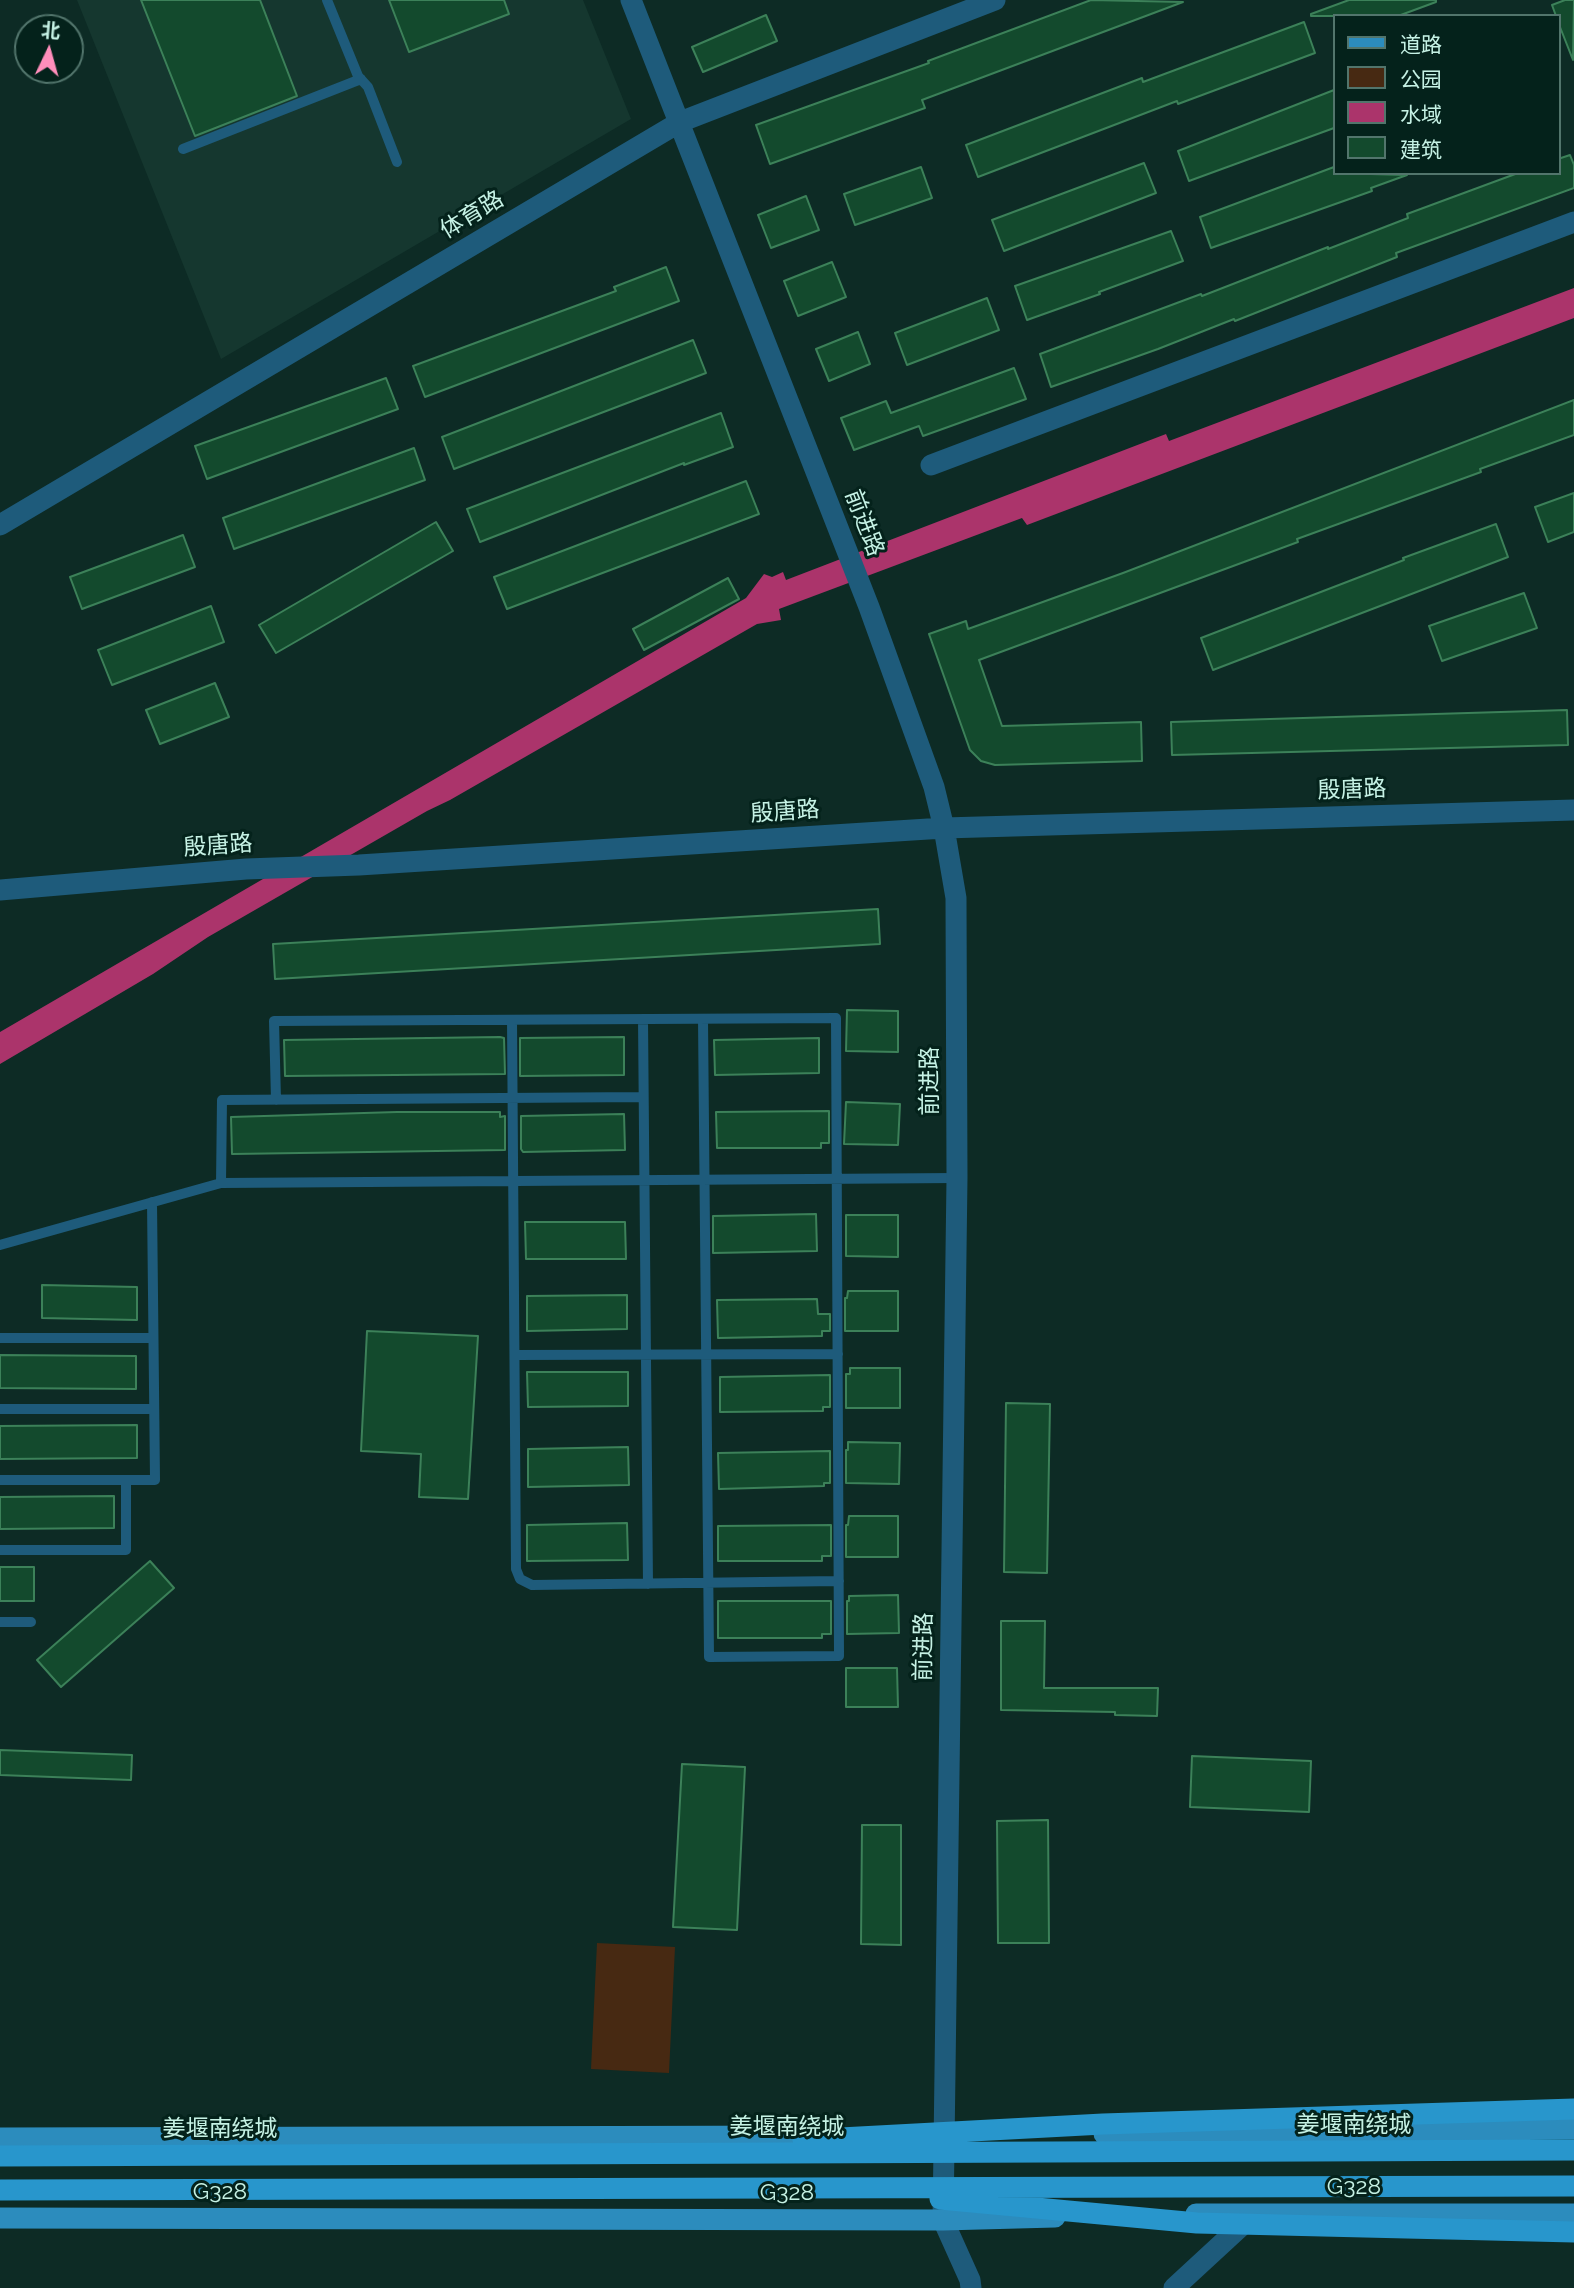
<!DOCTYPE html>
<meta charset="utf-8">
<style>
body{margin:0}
#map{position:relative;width:1574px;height:2288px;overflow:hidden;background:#0d2b25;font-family:Raleway,"Noto Sans SC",sans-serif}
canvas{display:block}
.legend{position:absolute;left:1333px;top:14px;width:228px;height:161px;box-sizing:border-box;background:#04221b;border:2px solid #52756c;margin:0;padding:9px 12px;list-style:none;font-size:21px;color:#c6f2e5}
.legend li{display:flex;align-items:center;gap:14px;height:35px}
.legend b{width:35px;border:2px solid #52756c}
.north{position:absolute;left:14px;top:14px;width:70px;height:70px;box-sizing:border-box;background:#04221b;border:2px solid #52756c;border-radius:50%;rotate:5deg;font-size:19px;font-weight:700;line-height:28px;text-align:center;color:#c6f2e5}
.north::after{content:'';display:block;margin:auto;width:24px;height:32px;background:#ff8ebb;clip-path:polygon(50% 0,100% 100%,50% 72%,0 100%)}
</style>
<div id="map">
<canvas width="1574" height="2288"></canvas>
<ul class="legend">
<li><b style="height:9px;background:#2c8cbd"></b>道路</li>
<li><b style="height:19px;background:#472912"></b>公园</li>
<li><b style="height:19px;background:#ab346b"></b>水域</li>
<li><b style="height:19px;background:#134a2d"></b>建筑</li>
</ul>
<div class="north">北</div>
</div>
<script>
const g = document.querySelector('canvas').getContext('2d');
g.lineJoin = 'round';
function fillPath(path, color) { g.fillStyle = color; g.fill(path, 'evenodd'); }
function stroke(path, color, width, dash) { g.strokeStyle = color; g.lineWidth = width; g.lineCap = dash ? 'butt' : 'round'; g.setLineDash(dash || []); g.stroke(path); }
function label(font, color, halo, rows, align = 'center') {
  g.font = font + ' Raleway,"Noto Sans SC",sans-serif'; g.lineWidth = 6; g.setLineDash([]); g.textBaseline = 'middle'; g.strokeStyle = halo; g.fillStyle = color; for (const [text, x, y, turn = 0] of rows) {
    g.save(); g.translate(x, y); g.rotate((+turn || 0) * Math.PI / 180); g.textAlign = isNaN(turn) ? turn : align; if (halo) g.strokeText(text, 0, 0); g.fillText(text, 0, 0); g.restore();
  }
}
fillPath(new Path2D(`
 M77,0h506l48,119 -410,240z`), '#15372f');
fillPath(new Path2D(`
 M597,1943l78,4 -6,126 -78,-4z`), '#472912');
fillPath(new Path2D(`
 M1574,288v30l-547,207 -5,-7 -243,91 2,11 -24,4 -307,176 -23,11 -219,126 -55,37 -153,90v-32l746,-434 18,-24 8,3 11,-5 3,8 380,-146 3,7z`), '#ab346b');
const building = new Path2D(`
 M141,0h119l37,96 -102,40z
 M389,0h115l5,14 -100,38z
 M1091,0l92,2 -261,98 3,8 -155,56 -14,-39 173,-62 -1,-2z
 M1349,0h87v2l-38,14h-87v-2z
 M1565,0h9l-1,60 -15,-38v-6h-2l-4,-11z
 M766,15l11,26 -74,31 -11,-25z
 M1304,22l11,31 -137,51 -1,-3 -199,76 -12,-32 176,-67 1,4z
 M1334,90v38l-145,53 -11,-30z
 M1570,155l4,10v23l-178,65 1,4 -162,64 -1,-2 -76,30 -107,38 -11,-33 161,-60 1,2 126,-49v2l80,-31 -1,-4 111,-41h40v-14z
 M1144,163l12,30 -152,58 -12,-31z
 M921,167l11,31 -77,27 -11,-31z
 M1334,167v6l73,2 -36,13 1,3 -161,57 -11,-31z
 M806,196l13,34 -48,18 -13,-33z
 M1171,231l12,30 -84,31 1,2 -73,26 -12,-34z
 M832,262l14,35 -48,19 -14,-35z
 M666,267l13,34 -254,96 -12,-31 203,-75 -2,-4z
 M987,298l12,32 -92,35 -12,-32z
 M858,332l12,32 -41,17 -13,-32z
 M693,340l13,33 -252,96 -12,-32z
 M1014,368l12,31 -103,37 -4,-10 -65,24 -13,-32 45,-17 5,12z
 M386,378l12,31 -191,70 -12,-33z
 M1574,400v35l-94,34 1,3 -184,67 1,3 -319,118 23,66 139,-4 1,39 -147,4 -14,-4 -11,-11 -41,-116 37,-13 2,8 155,-56z
 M721,413l12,34 -49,18v-2l-204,79 -13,-33z
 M414,448l11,32 -191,69 -11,-31z
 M746,481l13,33 -252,95 -13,-32z
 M1574,493v39l-26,10 -13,-35z
 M436,522l17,29 -177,102 -17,-28z
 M1496,524l12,33 -295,113 -12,-32 203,-78 -1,-2z
 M183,535l12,32 -113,42 -12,-32z
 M728,578l11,21 -95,51 -11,-21z
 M1524,593l13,35 -95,33 -13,-35z
 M211,606l13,36 -112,43 -14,-35z
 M215,683l14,34 -69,27 -14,-34z
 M1567,710l1,35 -396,10 -1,-33z
 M878,909l2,35 -605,35 -2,-35z
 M847,1010l51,1v41l-52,-1z
 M500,1037l4,1 1,36 -220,2 -1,-36z
 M624,1037v38l-104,1v-38z
 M819,1038v35l-104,2 -1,-35z
 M846,1102l54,2 -2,41 -54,-1z
 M829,1111v32h-8v5h-104l-1,-36z
 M397,1112h103v5l5,-1v34l-273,4 -1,-37z
 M624,1114l1,36 -102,2 -2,-3v-33z
 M816,1214l1,37 -104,2v-37z
 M846,1215h52v42l-52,-1z
 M525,1222h100l1,37h-100z
 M42,1285l95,2v33l-95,-2z
 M848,1291h50v40h-53v-33h2z
 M627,1295v34l-100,2v-35z
 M817,1299l1,15h12v17h-8v5l-104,2 -1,-38z
 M367,1331l111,5 -10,163 -49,-2 2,-43 -60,-3z
 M0,1355l136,1v33l-136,-1z
 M850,1368h50v40h-54v-34h4z
 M527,1372h101v34l-100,1z
 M830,1375v32h-7v4l-103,1v-35z
 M1006,1403l44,1 -3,169 -43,-1z
 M137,1425v33l-137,1v-33z
 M848,1442l52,1 -1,41 -53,-1v-33h2z
 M628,1447l1,38 -101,2v-38z
 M830,1451v32h-6v3l-105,3 -1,-36z
 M114,1496v32l-114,1v-32z
 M849,1516h49v41h-52v-32h2z
 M627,1523l1,37 -101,1v-36z
 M831,1525v31h-9v5h-104v-35z
 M150,1561l24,27 -113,99 -24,-27z
 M0,1567h34v34h-34z
 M898,1595l1,38 -52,1v-33h2v-5z
 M718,1601h113v33h-9v4h-104z
 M1001,1621h44l-1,67h114l-1,28 -42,-1v-3l-114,-2z
 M846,1668h51l1,39h-52z
 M0,1750l132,5 -1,25 -131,-5z
 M1192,1756l119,5 -2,51 -119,-5z
 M682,1764l63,3 -8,163 -64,-3z
 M1048,1820l1,123h-51l-1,-122z
 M862,1825h39v120l-40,-1z`);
fillPath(building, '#134a2d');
stroke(building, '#3c8159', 2);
stroke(new Path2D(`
 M327,0l31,76 10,11 29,75
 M183,149l178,-70
 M643,1019l5,565
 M512,1020l4,549 4,10 12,6 307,-4
 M276,1100l-2,-79 562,-3 3,638 -130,1 -6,-638
 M221,1183l1,-83 421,-3
 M0,1245l221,-62 736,-5
 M0,1338h153
 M515,1355l323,-1
 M0,1409h154
 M0,1480h155l-3,-278
 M0,1550h126v-70
 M0,1622h31`), '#1e5b7b', 10);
stroke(new Path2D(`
 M931,465l643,-243`), '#1e5b7b', 21);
stroke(new Path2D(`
 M631,0l238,607 65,180 10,41 12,70 1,280 -14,1042 27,60 1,8
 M0,525l680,-403 315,-122
 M0,890l246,-21 113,-4 585,-37 630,-18
 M1174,2288l78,-72`), '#1e5b7b', 21);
stroke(new Path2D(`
 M1104,2134l470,-5
 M0,2138l819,-2
 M1196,2214h378
 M0,2218l943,2 112,-3`), '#2c8cbd', 21);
stroke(new Path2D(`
 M803,2140l300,-16 471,-15
 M0,2156l1574,-6
 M0,2190l1574,-4
 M940,2199l257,24 377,9`), '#2896cc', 21);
label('23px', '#c6f2e5', '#04221b', [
 ["体育路",472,215,-31],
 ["前进路",864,523,69],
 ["殷唐路",1352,790,-2],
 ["殷唐路",785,812,-4],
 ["殷唐路",218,846,-4],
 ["前进路",930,1081,-90],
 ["前进路",924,1647,-89],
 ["姜堰南绕城",1354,2125],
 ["姜堰南绕城",787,2127],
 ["姜堰南绕城",220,2129],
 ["G328",1354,2187],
 ["G328",220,2192],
 ["G328",787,2193]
]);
</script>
